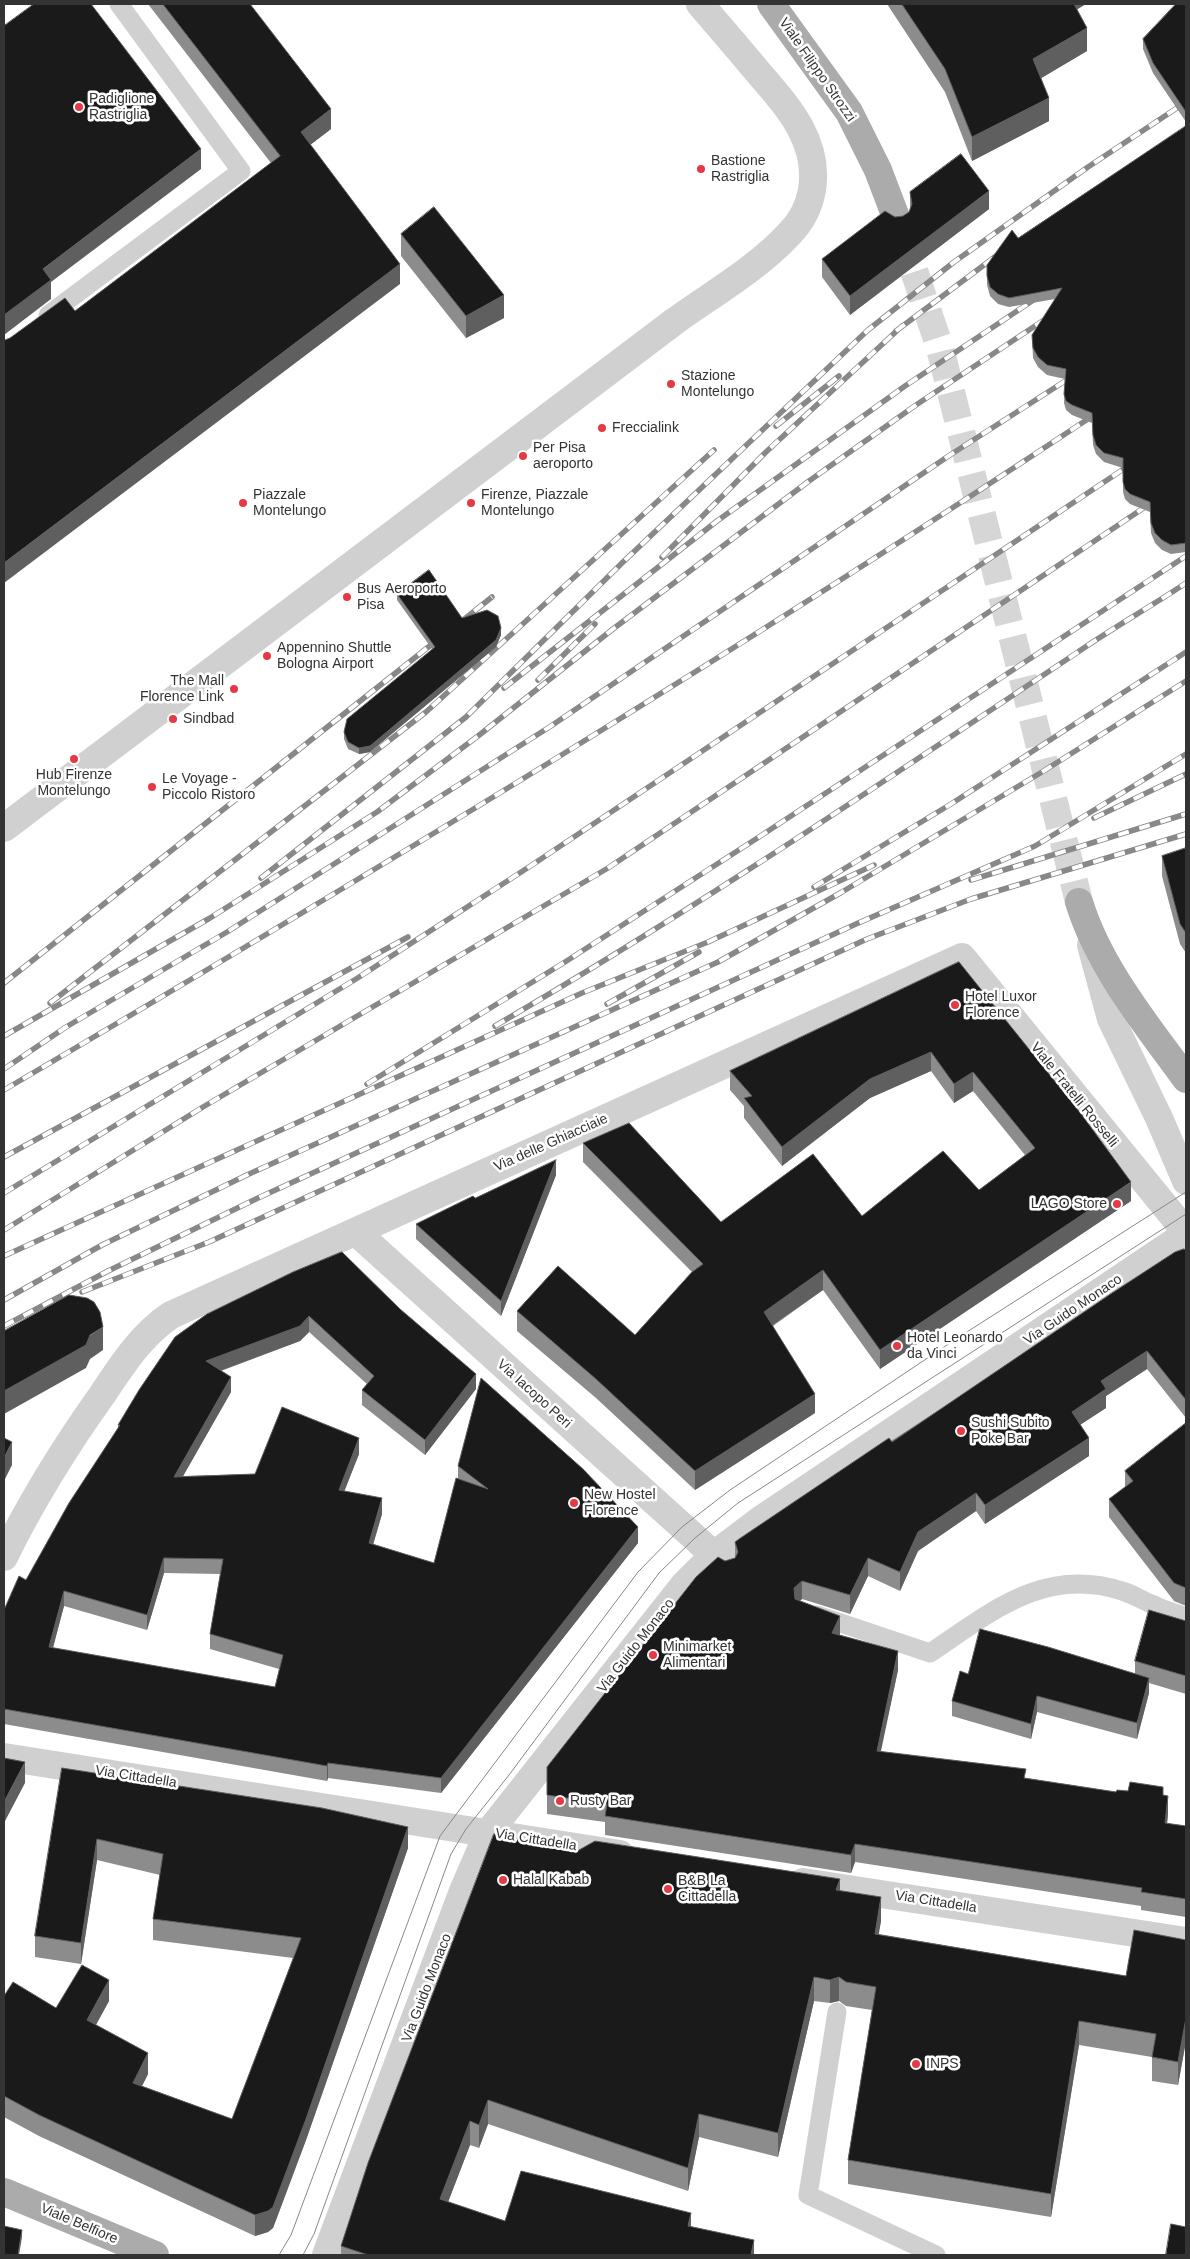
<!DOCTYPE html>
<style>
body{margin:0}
#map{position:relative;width:1190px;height:2259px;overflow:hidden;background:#fff;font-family:Helvetica,sans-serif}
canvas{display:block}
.frame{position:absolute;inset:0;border:5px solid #333;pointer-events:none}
</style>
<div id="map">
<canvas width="1190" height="2259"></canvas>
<div class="frame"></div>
</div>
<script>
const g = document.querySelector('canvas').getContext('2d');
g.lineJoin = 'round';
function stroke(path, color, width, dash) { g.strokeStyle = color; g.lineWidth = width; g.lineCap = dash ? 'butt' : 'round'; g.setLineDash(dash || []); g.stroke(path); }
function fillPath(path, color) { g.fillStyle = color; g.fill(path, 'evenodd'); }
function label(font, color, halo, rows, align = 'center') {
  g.font = font + ' Helvetica,sans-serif'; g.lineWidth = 5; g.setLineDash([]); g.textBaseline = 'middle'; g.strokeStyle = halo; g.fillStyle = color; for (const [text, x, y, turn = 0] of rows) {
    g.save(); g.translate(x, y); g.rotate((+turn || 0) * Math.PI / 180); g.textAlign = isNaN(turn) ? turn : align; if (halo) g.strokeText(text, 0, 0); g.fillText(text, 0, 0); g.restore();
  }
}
stroke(new Path2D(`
 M901,232l39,116 139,554`), '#d6d6d6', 28, [28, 14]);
stroke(new Path2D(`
 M48,315l193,-144 -122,-167
 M817,1615l113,38c61,-41 114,-87 192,-62 11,3 21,10 32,14 10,5 21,8 32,12
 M837,2012l-29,183 128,60`), '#d0d0d0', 19);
stroke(new Path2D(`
 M1091,945l20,74 48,99 27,63
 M356,1232l358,323
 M4,1557c28,-57 61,-110 98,-162 20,-30 39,-60 69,-80l791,-358 224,275
 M4,1757l616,97
 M803,1882l383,59
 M326,2255l137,-364 25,-58 196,-248 30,-30 49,-37 423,-284`), '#d0d0d0', 28);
stroke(new Path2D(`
 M4,828l671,-507c39,-28 83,-53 115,-88 12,-12 19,-27 22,-43 8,-50 -26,-85 -55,-119 -19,-23 -38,-45 -57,-67`), '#d0d0d0', 28);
stroke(new Path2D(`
 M771,4l78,108 29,58 19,50
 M1079,902c20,65 67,122 107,177
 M4,2192l151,63`), '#ababab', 28);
stroke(new Path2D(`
 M279,2255l12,-20 149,-399 198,-264 44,-45 48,-37 229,-153 227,-145
 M303,2255l11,-21 137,-380 15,-25 43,-54 150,-202 36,-35 43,-35 448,-289`), '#888', 1);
const rail = new Path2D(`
 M896,331l108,-81
 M776,426l63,-50
 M662,557l104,-105 136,-126
 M457,625l35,-28
 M538,680l57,-56
 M504,688l213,-167 188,-135 133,-89
 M1094,818l92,-44
 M261,878l205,-161 156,-154 246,-233 86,-68 134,-95 98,-65
 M971,880l215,-66
 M814,887l137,-83 235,-152
 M4,983l437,-346
 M50,1003l376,-291 288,-262
 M607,1004l92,-52
 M495,1026c199,-116 389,-245 580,-372 36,-25 75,-47 111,-71
 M4,1036l206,-118 167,-106 101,-76 135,-107 196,-148 107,-76 137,-91
 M4,1069l62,-42 161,-95 324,-206 399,-271 126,-81
 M367,1084l198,-122 194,-125 427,-281
 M4,1090c369,-217 736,-440 1093,-677
 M4,1157l404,-220
 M4,1193l352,-214 176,-114 602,-403
 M4,1230l199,-123 405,-239 546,-367
 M4,1256l578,-263 126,-51 166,-77
 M82,1292l127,-50 658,-303 104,-40 215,-65
 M4,1300l98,-55 147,-71 469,-212 124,-70 200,-120 144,-91
 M4,1326l104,-55 150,-73 598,-274 179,-78 151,-92`);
stroke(rail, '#888', 5.5);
stroke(rail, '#fff', 4, [11]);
fillPath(new Path2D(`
 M148,4h102l81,125 -21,16 90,139 -395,56 70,-29 196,-148z
 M887,4h199l-9,5 10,42 -46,27 8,43 -77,40 -27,-69z
 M1186,4v118l-33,-49 -10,-24v-10z
 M1186,126v426l-15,2 -9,-4 -7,-7 -4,-10 -1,-21 -20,-8 -5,-5 -2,-7v-24l-19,-6 -8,-8 -3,-9 -1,-22 -20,-8 -6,-5 -2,-7 1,-24 -18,-4 -9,-8 -5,-9 -1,-23 23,-36 -46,8 -11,-3 -8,-8 -3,-11v-20l31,-27z
 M910,192l79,17 -139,106 -28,-38v-18l73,-42 8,-1 6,-4 1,-2z
 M401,234l103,84 -38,20 -65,-82z
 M397,594l65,24 39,17 -5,12 -126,105 -11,2 -11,-5 -4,-10v-7l88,-83 -35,-49z
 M1186,848v105l-6,-9 -18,-68v-20z
 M959,962l172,239 -251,168 -57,-79 -50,36 42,87 -120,77 -99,-92 -79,-67v-20l118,24 57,-63 -109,-110v-19l138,79 141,-6 117,-26 46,-35 -52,-64 -19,12 -23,-32 -61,27 -88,68 -38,-48v-12l-14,-16v-19z
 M556,1175l-55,141 -85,-77v-15l59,-26z
 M1186,1250v168l-39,-49 -41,27v12l-26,17 9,31 -104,68 -9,-13 -58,40 -18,40 -32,-15 -18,38 -48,-15 -2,2 40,33v1l58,35 -18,82 146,26 90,14 47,3 5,19 -1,10 19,2v91l-45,-7v-4l-286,-44 -4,11 -246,-38v-13l-58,-8v-47l178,-206 10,-3v-16z
 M293,1272l183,117 -51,66 -63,-50v-15l5,-6 -58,-52 -9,9 -79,30 10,21 -48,84 72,-2 104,-20 -15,37 38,23 -9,31 61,18 24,-84v-13l180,77 -197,250 -113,-15 -1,3 -323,-57v-114l22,-30 92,-152v-3zM164,1573l56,1 -10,60v15l69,20 -4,18 -222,-39 11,-42 83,24z
 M1186,1423v183l-12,-5 -65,-84v-18l16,-12v-16z
 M1186,1621v73l-37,-11v10l-12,46 -100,-27 -6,27 -79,-23v-15l16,-27 167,-1v-12z
 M62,1768l346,80 -102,292 -33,88 -5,4 -13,4 -216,-100 -35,-19v-121l52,12 53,-7 -13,24 52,49 -6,12 90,33 61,-161 -140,-18v-21l7,-44 -63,-15 -16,104 -46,-7v-21z
 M579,1850l261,41 41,30 -3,13 248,42 60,-36v101l-8,44 -26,-4v-24l-73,-12 -28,172 -203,-33v-24l24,-150 -26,-4 -7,-5 -9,2 -16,-2 -36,156 -79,-20 -11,54 -200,-67 -9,24 -9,-3 -22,57 57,19 186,5 63,29h-413v-9z`), '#8c8c8c');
fillPath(new Path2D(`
 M1068,4h18l-18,11z
 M1087,28v23l-54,32v-24z
 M1049,98v23l-77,40v-24z
 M331,109v20l-30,23v-20z
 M201,149v20l-150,113v17l-47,36v-20l39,-46z
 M989,191v18l-139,106v-19z
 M400,264v20l-396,299v-20z
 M504,295v23l-38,20v-22z
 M501,628v7l-5,12 -126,105 -11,2v-6z
 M931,1052v19l-61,27 -88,68v-19l88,-68z
 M973,1072v19l-19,12v-19z
 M556,1160v15l-55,141v-15z
 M1131,1182v19l-251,168v-19z
 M823,1270v20l-59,41v-19z
 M309,1316v16l-9,9 -94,35v-15z
 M103,1327v23l-13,9 -4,9 -82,46v-23z
 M1147,1351v18l-41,27v12l-34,22v-18l29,-31z
 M476,1374v15l-51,66v-15z
 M231,1377v15l-57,100v-15z
 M815,1394v19l-120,77v-19z
 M359,1438v16l-20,51v-15z
 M1089,1438v18l-104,68v-19z
 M12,1442v23l-8,16v-23z
 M976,1493v18l-58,40 -18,40v-19l18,-40z
 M382,1498v16l-13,44v-15z
 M638,1527v16l-197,250v-15z
 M164,1558v15l-17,57v-15z
 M868,1558v18l-18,38v-19z
 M802,1581v18l-8,7v-18z
 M64,1591v15l-15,56v-15z
 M840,1616v18l-8,17v-18z
 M898,1651v19l-21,100v-19z
 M1149,1678v15l-12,46v-16z
 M1037,1696v16l-6,27v-15z
 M25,1762v21l-21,40v-21z
 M328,1763v15l-1,3v-15z
 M1168,1796v18l-3,28v-19z
 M408,1827v21l-102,292 -33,88 -5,4 -13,4v-21z
 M97,1839v21l-16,104v-21z
 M855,1844v18l-4,11v-18z
 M840,1879v24l-4,-13z
 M881,1897v24l-6,36v-23z
 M814,1977v24l-36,156v-24z
 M839,1977v24l-9,2v-23z
 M109,1980v21l-22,40v-21z
 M1186,2018v23l-8,44v-23z
 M1079,2021v24l-28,172v-23z
 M148,2053v21l-15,30v-21z
 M488,2100v24l-9,24v-23z
 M699,2114v23l-11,54v-23z
 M470,2121v24l-30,78v-24z
 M691,2213v23l-3,-10z
 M22,2230v7l-3,18h-1z
 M754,2240v15h-3z`), '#5f5f5f');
const building = new Path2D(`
 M34,4h57l110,145 -158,120 8,11 -47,35v-289z
 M163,4h87l81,105 -30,23 99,132 -396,299v-223h1l5,-2 55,-40 10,13 205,-155z
 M902,4h172l13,24 -54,31 16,39 -77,39 -27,-68z
 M1176,4h10v108l-33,-49 -10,-24z
 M1186,126v417l-15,2 -9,-5 -7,-7 -4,-10 -1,-21 -20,-8 -5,-5 -2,-7v-24l-19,-5 -8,-8 -3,-10 -1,-22 -20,-8 -6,-4 -2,-7 2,-25 -19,-4 -9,-8 -5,-9 -1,-13 30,-47 -53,10 -11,-4 -8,-7 -3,-11v-11l25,-35 6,8z
 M961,154l28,37 -139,105 -28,-37 63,-48 10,6 8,-1 6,-4 3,-8 -2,-12z
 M434,207l70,88 -38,21 -65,-82z
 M429,570l33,48 25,-8 11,6 3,12 -5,12 -126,106 -11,2 -11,-6 -4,-10 3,-13 88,-72 -38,-53z
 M1186,848v85l-6,-9 -18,-68z
 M959,962l123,153 49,67 -251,168 -57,-80 -59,42 51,82 -120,77 -99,-92 -79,-68 41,-45 77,69 57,-63 11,-8 -120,-121 46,-20 92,99 92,-68 49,62 81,-65 36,39 56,-42 -62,-76 -19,12 -23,-32 -61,27 -88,68 -38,-49 8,-2 -22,-25z
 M556,1160l-55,141 -85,-77 57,-28 2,2z
 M1184,1249l2,1v150l-39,-49 -46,30 5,8 -34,23 17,26 -104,67 -9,-12 -58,39 -18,40 -32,-14 -18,37 -48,-14 -8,7 1,11 45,17 -8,17 66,18 -21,100 149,18 -2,9 92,14 1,-2 11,1 2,-9 33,5v8l5,1 -3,27 21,3v73l-45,-7 1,-4 -287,-44 -4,11 -246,-39 2,-12 -60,-9v-28l149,-190 22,-20 7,4 10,-3 3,-6 -3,-10 4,-3 150,-101 3,4 220,-149 63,-41z
 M342,1252l58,57 76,65 -51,66 -63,-50 12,-14 -65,-60 -9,10 -94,35 25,16 -57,100 81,-3 27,-67 77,31 -20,52 43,8 -13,45 65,20 22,-85 32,11 -30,-23 23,-88 102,91 55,58 -197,251 -113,-15 -1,3 -323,-57v-99l15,-34 7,4 43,-77 51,-78h-2l21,-35 36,-53 32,-23 86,-42zM164,1558l59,1 -13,75 73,21 -8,32 -226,-40 15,-56 83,24z
 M69,1295l18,3 7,4 6,10 3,15 -13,8 -4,10 -82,46v-60z
 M1186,1423v165l-12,-5 -65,-84 24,-18 -8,-10z
 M4,1438l8,4 -8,16z
 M1149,1610l37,11v55l-51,-15z
 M980,1629l68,18 101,31 -12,45 -100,-27 -6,28 -79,-23 8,-30 8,3z
 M4,1758l21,4 -21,40z
 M62,1768l260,40 86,19 -102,292 -33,88 -5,4 -13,4 -216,-100 -35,-19v-100l9,-14 43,26 26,-43 27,15 -22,40 61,33 -15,30 99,36 69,-181 -148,-19 10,-65 -66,-15 -16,104 -46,-7z
 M494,1834l85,16 16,-9 245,38 -4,11 45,7 -6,37 251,42 8,-46 52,10v78l-8,44 -26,-5 4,-23 -77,-13 -28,173 -203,-34 28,-173 -30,-5 -7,-5 -9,3 -16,-3 -36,156 -79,-19 -11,54 -200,-68 -9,25 -9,-4 -30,78 65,22 16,-50 170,42 -3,13 66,14 -3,15h-383l-27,-9 27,-83z
 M1171,2224l15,3v28h-20z
 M4,2226l18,4 -4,25h-14z`);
fillPath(building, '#1a1a1a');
stroke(building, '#5f5f5f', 1);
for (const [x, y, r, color] of [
 [79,107,5,"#e63946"],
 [701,169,5,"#e63946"],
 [671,384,5,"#e63946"],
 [602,428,5,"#e63946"],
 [523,456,5,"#e63946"],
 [243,503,5,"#e63946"],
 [471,503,5,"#e63946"],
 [347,597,5,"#e63946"],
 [267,656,5,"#e63946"],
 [234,689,5,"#e63946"],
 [173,719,5,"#e63946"],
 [74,759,5,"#e63946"],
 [152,787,5,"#e63946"],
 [955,1005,5,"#e63946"],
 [1117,1204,5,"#e63946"],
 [897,1346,5,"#e63946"],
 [961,1431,5,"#e63946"],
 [574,1503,5,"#e63946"],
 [653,1655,5,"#e63946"],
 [560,1801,5,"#e63946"],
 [503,1880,5,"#e63946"],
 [668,1889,5,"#e63946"],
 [916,2064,5,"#e63946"]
]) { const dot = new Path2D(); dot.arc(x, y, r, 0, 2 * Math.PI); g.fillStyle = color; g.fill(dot); stroke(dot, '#fff', 2); }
label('14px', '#333', '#fff', [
 ["Viale Filippo Strozzi",817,70,55],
 ["Viale Fratelli Rosselli",1074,1095,51],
 ["Via delle Ghiacciaie",551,1143,-24],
 ["Via Guido Monaco",1073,1310,-34],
 ["Via Iacopo Peri",534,1394,42],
 ["Via Guido Monaco",636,1646,-52],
 ["Via Cittadella",136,1777,9],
 ["Via Cittadella",536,1840,9],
 ["Via Cittadella",936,1902,9],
 ["Via Guido Monaco",427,1988,-69],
 ["Viale Belfiore",79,2224,23]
]);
label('14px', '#333', '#fff', [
 ["Padiglione",89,99],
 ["Rastriglia",89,115],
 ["Bastione",711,161],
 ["Rastriglia",711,177],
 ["Stazione",681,376],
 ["Montelungo",681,392],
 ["Freccialink",612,428],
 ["Per Pisa",533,448],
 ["aeroporto",533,464],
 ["Piazzale",253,495],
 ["Montelungo",253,511],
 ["Firenze, Piazzale",481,495],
 ["Montelungo",481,511],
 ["Bus Aeroporto",357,589],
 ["Pisa",357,605],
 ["Appennino Shuttle",277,648],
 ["Bologna Airport",277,664],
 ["The Mall",224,681,"right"],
 ["Florence Link",224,697,"right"],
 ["Sindbad",183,719],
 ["Hub Firenze",74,775,"center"],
 ["Montelungo",74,791,"center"],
 ["Le Voyage -",162,779],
 ["Piccolo Ristoro",162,795],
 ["Hotel Luxor",965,997],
 ["Florence",965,1013],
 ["LAGO Store",1107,1204,"right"],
 ["Hotel Leonardo",907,1338],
 ["da Vinci",907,1354],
 ["Sushi Subito",971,1423],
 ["Poke Bar",971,1439],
 ["New Hostel",584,1495],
 ["Florence",584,1511],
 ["Minimarket",663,1647],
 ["Alimentari",663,1663],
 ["Rusty Bar",570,1801],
 ["Halal Kabab",513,1880],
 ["B&B La",678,1881],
 ["Cittadella",678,1897],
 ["INPS",926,2064]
], 'left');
</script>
